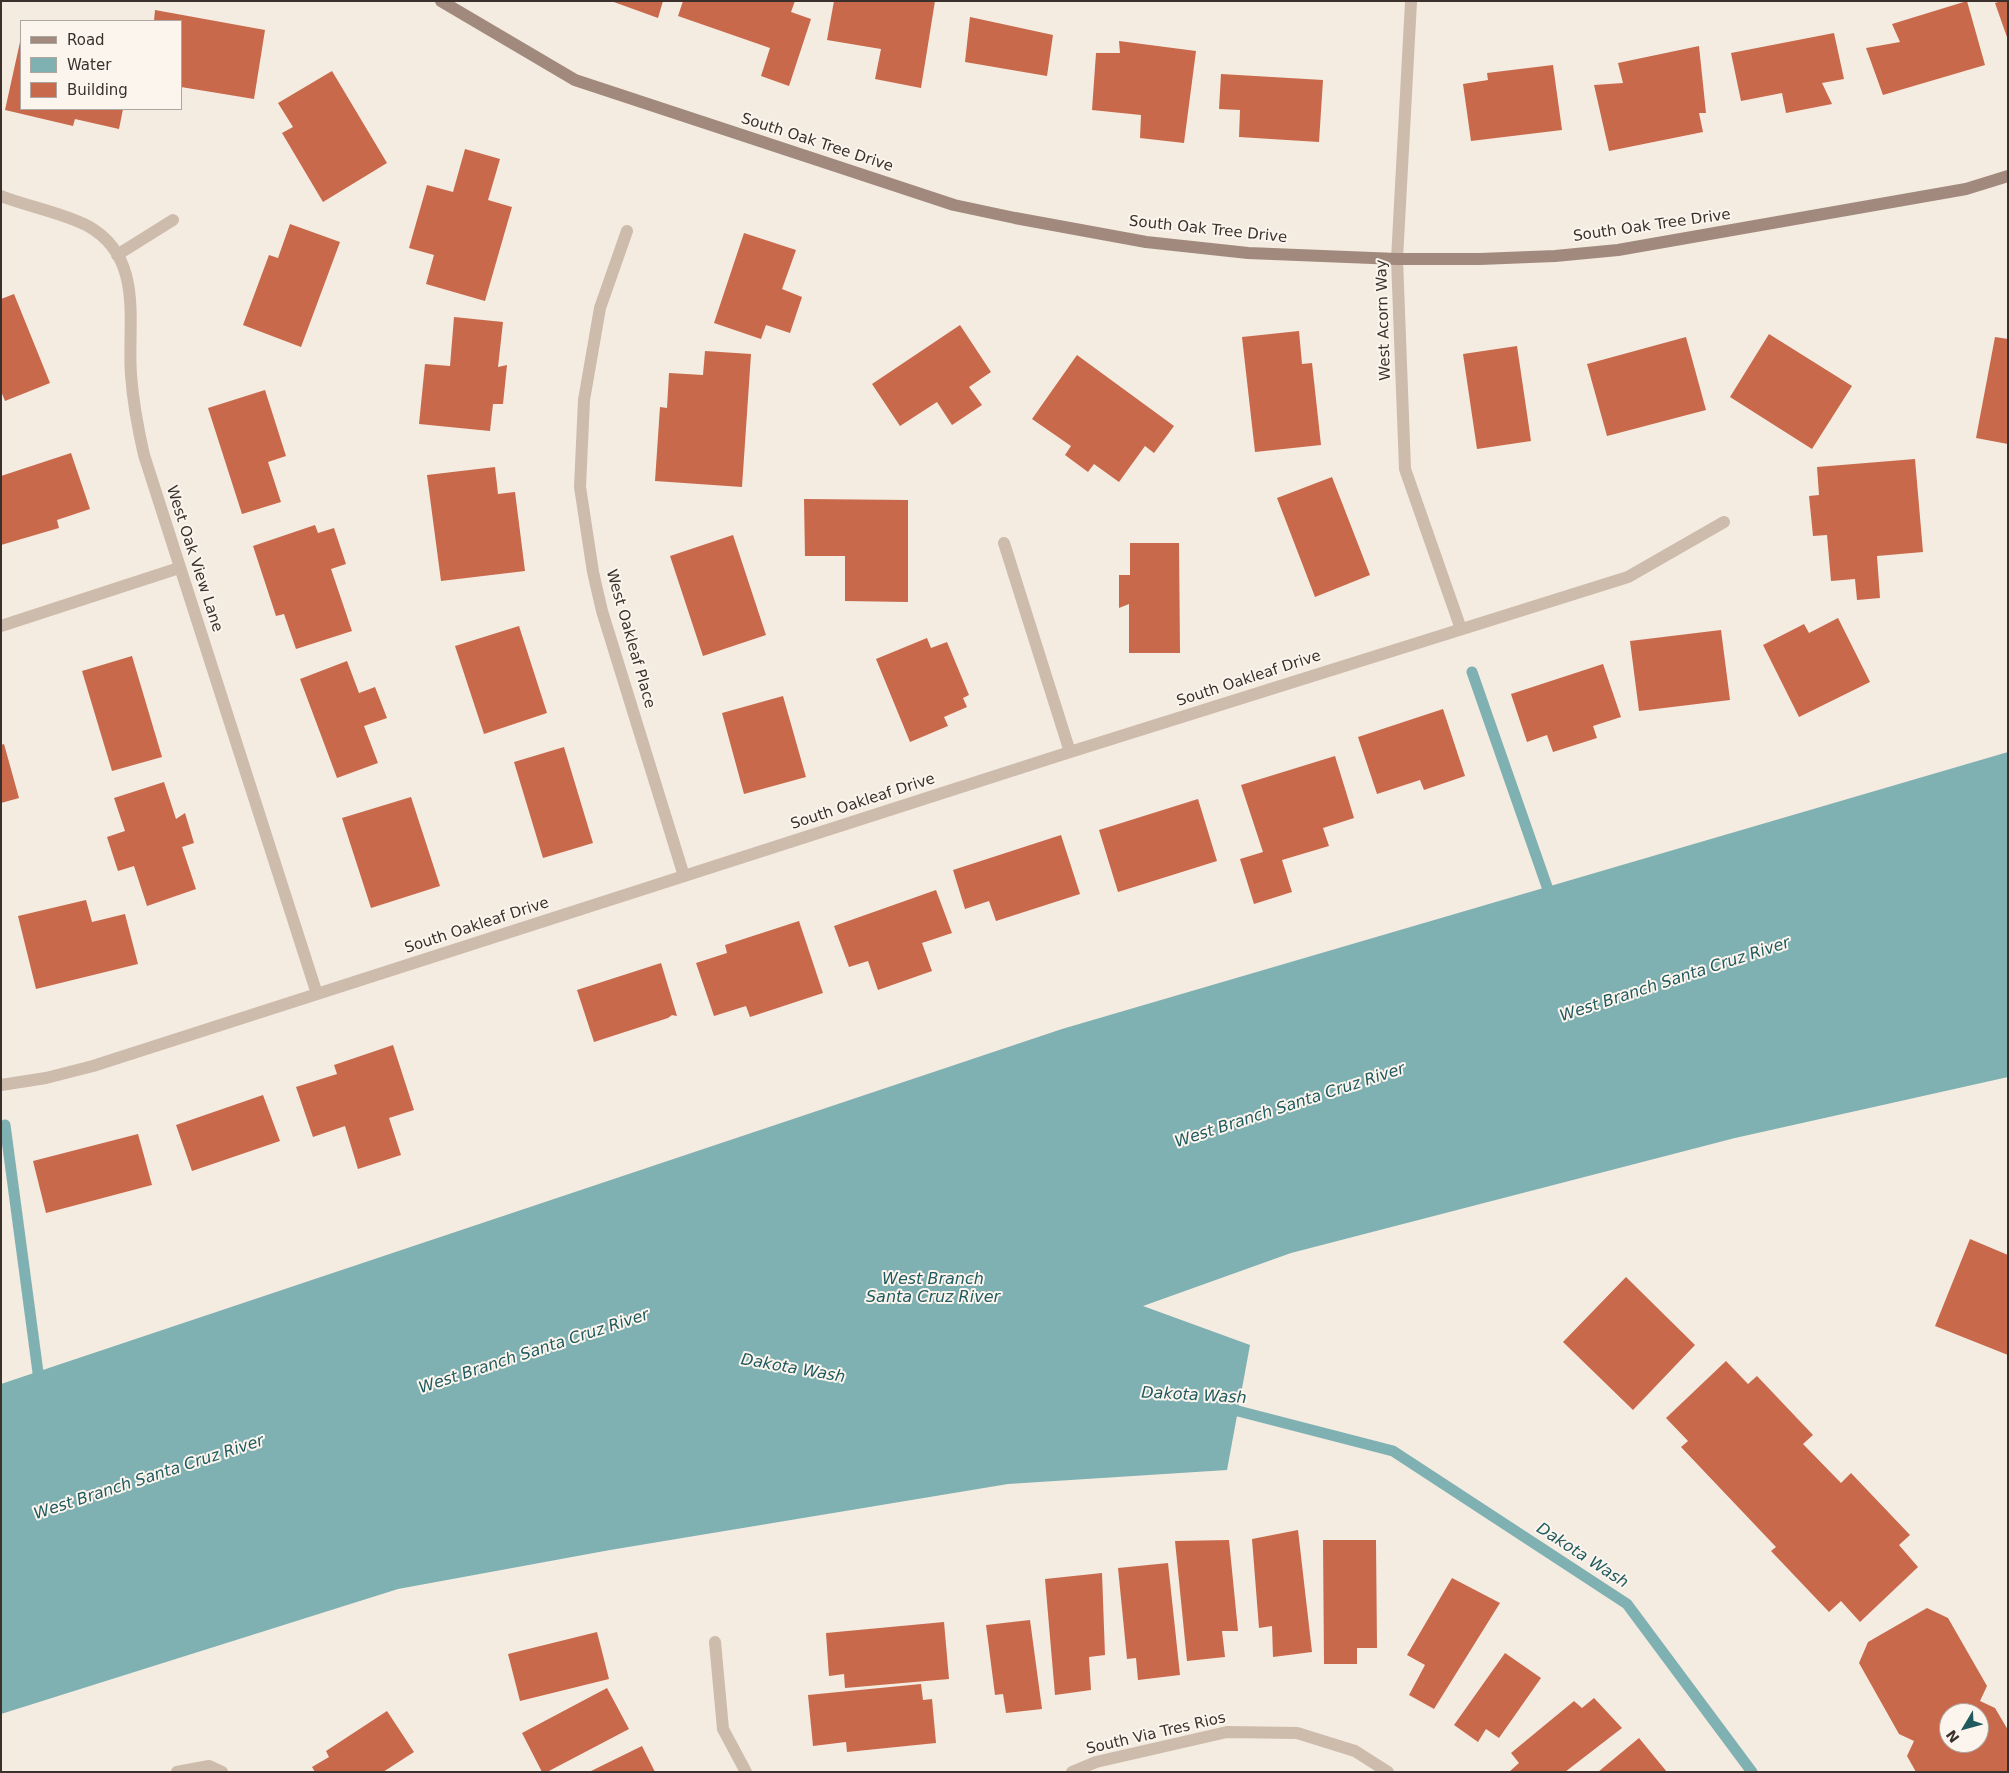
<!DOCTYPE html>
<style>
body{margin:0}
#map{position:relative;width:2009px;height:1773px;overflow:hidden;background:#f4ebe1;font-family:"DejaVu Sans",sans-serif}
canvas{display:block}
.frame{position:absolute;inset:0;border:2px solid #3b302b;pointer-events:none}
.legend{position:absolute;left:20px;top:20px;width:162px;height:90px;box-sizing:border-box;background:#fbf5ee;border:1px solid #aea6a0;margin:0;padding:6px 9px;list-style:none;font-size:15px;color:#3b302b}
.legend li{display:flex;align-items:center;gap:10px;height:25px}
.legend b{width:25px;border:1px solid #aea6a0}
.north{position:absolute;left:1939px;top:1703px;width:50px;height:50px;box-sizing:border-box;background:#fbf5ee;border:1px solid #aea6a0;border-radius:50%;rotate:233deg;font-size:14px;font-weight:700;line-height:20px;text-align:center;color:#3b302b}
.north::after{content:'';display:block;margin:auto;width:18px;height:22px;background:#1f5a5e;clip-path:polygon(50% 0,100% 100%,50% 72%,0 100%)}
</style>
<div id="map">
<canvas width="2009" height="1773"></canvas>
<div class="frame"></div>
<ul class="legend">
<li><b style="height:6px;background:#a18a7d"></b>Road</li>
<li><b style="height:14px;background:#7fb0b2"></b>Water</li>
<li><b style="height:14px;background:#c8694b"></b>Building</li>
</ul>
<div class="north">N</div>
</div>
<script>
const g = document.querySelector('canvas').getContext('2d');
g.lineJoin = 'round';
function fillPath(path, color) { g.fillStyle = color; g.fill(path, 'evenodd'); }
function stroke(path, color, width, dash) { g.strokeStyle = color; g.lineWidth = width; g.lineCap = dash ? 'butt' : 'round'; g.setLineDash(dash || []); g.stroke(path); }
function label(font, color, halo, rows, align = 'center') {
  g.font = font + ' "DejaVu Sans",sans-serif'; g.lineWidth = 4; g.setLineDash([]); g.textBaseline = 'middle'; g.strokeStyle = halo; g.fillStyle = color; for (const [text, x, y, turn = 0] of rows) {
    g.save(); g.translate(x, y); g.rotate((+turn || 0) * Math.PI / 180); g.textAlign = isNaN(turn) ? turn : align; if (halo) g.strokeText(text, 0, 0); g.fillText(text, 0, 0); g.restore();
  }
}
fillPath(new Path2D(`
 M2008,752v325l-273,61 -444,115 -148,53 107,39 -23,125 -219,14 -398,66 -212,39 -397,125v-330l1061,-355z`), '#7fb0b2');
stroke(new Path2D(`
 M1472,672l80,229
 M5,1125l34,255
 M1223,1411h15l155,40 234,153 125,168`), '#7fb0b2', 11);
fillPath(new Path2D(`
 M611,1h52l-5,17z
 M683,1h112l-4,11 20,7 -22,67 -28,-10 9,-28 -92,-32z
 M834,1h101l-14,87 -46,-9 6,-30 -54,-9z
 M1967,1l18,64 -102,30 -17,-47 34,-6 -8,-18z
 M2001,1h7v39l-13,-37z
 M155,10l110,20 -11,69 -73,-12v-66h-27z
 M970,17l83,18 -6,41 -82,-14z
 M1834,33l10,46 -22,4 10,21 -46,9 -4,-20 -41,8 -10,-48z
 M1119,41l77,10 -12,92 -44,-5 1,-23 -49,-5 4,-57h24z
 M20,42l1,67h102l-4,20 -44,-10 -2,7 -68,-16z
 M1699,46l7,67h-7l4,19 -94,19 -15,-66 29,-2 -5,-20z
 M1553,65l9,65 -91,11 -8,-57 25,-4 -1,-7z
 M332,71l55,92 -64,39 -41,-69 11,-6 -15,-24z
 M1221,74l102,6 -4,62 -80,-5 1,-27 -21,-1z
 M465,149l35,10 -12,41 24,7 -27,94 -59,-17 8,-29 -25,-7 18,-63 26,7z
 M290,224l50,18 -39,105 -58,-22 26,-70 9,3z
 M744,233l52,17 -14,39 20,8 -12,36 -24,-8 -5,14 -47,-16z
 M14,294l36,89 -45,18 -4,-10v-92z
 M454,317l49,5 -5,45 9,-2 -4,39h-10l-3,27 -71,-7 6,-60 25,2z
 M960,325l31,47 -22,15 13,18 -30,20 -15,-23 -37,24 -28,-42z
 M1299,331l3,33 10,-1 9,82 -66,7 -13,-115z
 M1769,334l83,52 -40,63 -82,-52z
 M1686,337l20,73 -99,26 -20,-72z
 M1995,337l13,2v105l-32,-6z
 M1517,346l14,95 -54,8 -14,-95z
 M705,351l46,3 -9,133 -87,-6 5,-74 7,1 2,-35 34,2z
 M1077,355l97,71 -20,27 -9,-7 -26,36 -25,-18 -6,8 -23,-17 6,-9 -39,-27z
 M265,390l21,66 -18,6 13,40 -39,12 -34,-106z
 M71,453l19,56 -33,11 2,8 -58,17v-69z
 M1915,459l8,93 -46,4 3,42 -23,2 -2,-21 -24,2 -4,-46 -14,1 -4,-40 10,-1 -2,-28z
 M495,467l3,27 17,-2 10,79 -84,10 -14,-106z
 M1332,477l38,98 -55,22 -38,-99z
 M804,499l104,1v102l-63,-1v-45h-40z
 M315,525l3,8 16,-5 12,36 -15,5 21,62 -56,18 -12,-35 -8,2 -23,-70z
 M733,535l33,100 -63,21 -33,-100z
 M1130,543h49l1,110h-51v-49l-10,4v-33h11z
 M1838,618l32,64 -71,35 -36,-72 41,-21 5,9z
 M519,626l28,87 -63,21 -29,-88z
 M1721,630l9,70 -91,11 -9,-70z
 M927,638l4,10 16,-6 22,53 -6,3 4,9 -23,10 4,9 -38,16 -34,-83z
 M132,656l30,101 -50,14 -30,-100z
 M347,661l12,32 16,-6 12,31 -23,8 14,37 -41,15 -37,-99z
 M1603,664l18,53 -28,9 4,12 -44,14 -6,-17 -20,7 -16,-48z
 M783,696l23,81 -62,17 -22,-81z
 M1443,709l22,67 -41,14 -4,-10 -43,14 -19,-57z
 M4,744l15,54 -18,5v-58z
 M564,747l29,96 -50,15 -29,-96z
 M1335,756l19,62 -31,10 6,18 -47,14 10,32 -38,12 -14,-45 23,-7 -22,-67z
 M164,782l12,37 9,-6 9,30 -12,4 14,42 -49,17 -13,-40 -16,5 -11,-34 18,-6 -11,-33z
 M411,797l29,89 -69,22 -29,-90z
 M1198,799l19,62 -99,31 -19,-62z
 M1061,835l19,59 -84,27 -7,-20 -24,8 -12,-39z
 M936,890l16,43 -30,10 10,28 -54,19 -10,-29 -19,6 -15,-41z
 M86,900l6,22 33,-8 13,50 -102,25 -18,-73z
 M799,921l24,72 -73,24 -4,-11 -32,10 -18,-53 31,-10 -2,-8z
 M661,963l16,53 -5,-1 -4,3 -74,24 -17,-52z
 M393,1045l21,65 -25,8 12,37 -43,14 -13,-43 -32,11 -17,-50 41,-13 -3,-9z
 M263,1095l17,46 -88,30 -16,-46z
 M138,1134l14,51 -106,28 -13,-52z
 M1970,1239l38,16v100l-73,-29z
 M1626,1277l69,68 -62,65 -70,-68z
 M1726,1361l22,23 9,-8 56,59 -10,9 38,39 10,-10 59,62 -11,10 19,22 -58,55 -19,-21 -12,11 -58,-61 5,-4 -95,-100 7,-6 -22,-23z
 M1298,1530l14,122 -39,5 -1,-31 -13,2 -7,-89z
 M1229,1540l9,91h-16l3,26 -38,4 -12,-120z
 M1323,1540h53l1,108h-20v16h-33z
 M1168,1563l12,112 -42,5 -2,-22 -9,1 -9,-91z
 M1102,1573l3,82 -16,2 2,33 -36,5 -10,-116z
 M1452,1578l48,25 -66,106 -25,-14 16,-30 -18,-10z
 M1927,1608l21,10 39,68 -7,15 15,7 13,22v42h-92l-9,-16 7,-15 -15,-7 -40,-71 9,-21zM1949,1713h30v30h-30z
 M1030,1620l12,89 -36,4 -3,-19 -8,1 -9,-70z
 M944,1622l5,57 -104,9 -1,-14 -15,2 -3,-43z
 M597,1632l12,47 -89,22 -12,-47z
 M1505,1653l36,25 -42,60 -13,-9 -8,13 -24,-17z
 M921,1684l2,16 9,-1 4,44 -89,9 -1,-10 -33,4 -5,-51z
 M607,1688l22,41 -82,43h-5l-20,-39z
 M1594,1698l28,30 -57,44h-56l10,-9 -8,-10 63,-52 8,7z
 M387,1711l27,41 -31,20h-68l-3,-5 17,-10 -3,-6z
 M1639,1738l28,34h-69z
 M642,1746l13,26h-66z`), '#c8694b');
stroke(new Path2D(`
 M1411,2l-14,257 8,210 56,160
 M1,196c28,11 60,16 87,30 57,32 39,97 43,149 2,27 7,54 13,80l173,539
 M627,231l-27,77 -16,92 -4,87 13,85 9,39 82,265
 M117,255l56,-35
 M1004,543l66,209
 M1,626l178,-58
 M1,1085l45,-7 47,-12 977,-314 558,-175 96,-55
 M715,1642l8,87 23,43
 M177,1772l32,-6 13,6
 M1072,1772l24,-10 131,-30 70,1 58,18 33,21`), '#cdbbac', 12);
stroke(new Path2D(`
 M441,1l134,79 379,125 61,13 131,24 102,11 149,6h83l75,-3 63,-6 348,-61 42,-13`), '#a18a7d', 12);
label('15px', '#3b302b', '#fbf5ee', [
 ["South Oak Tree Drive",817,143,18],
 ["South Oak Tree Drive",1652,226,-8],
 ["South Oak Tree Drive",1208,230,6],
 ["West Acorn Way",1384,320,-92],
 ["West Oak View Lane",194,559,72],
 ["West Oakleaf Place",630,639,74],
 ["South Oakleaf Drive",1249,679,-18],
 ["South Oakleaf Drive",863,802,-18],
 ["South Oakleaf Drive",477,926,-18],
 ["South Via Tres Rios",1156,1734,-13]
]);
label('italic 16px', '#1f5a5e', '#fbf5ee', [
 ["West Branch Santa Cruz River",1675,980,-18],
 ["West Branch Santa Cruz River",1290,1106,-18],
 ["West Branch",933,1280],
 ["Santa Cruz River",933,1298],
 ["West Branch Santa Cruz River",534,1352,-18],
 ["Dakota Wash",793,1369,10],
 ["Dakota Wash",1194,1396,3],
 ["West Branch Santa Cruz River",149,1478,-18],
 ["Dakota Wash",1582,1556,33]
]);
</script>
